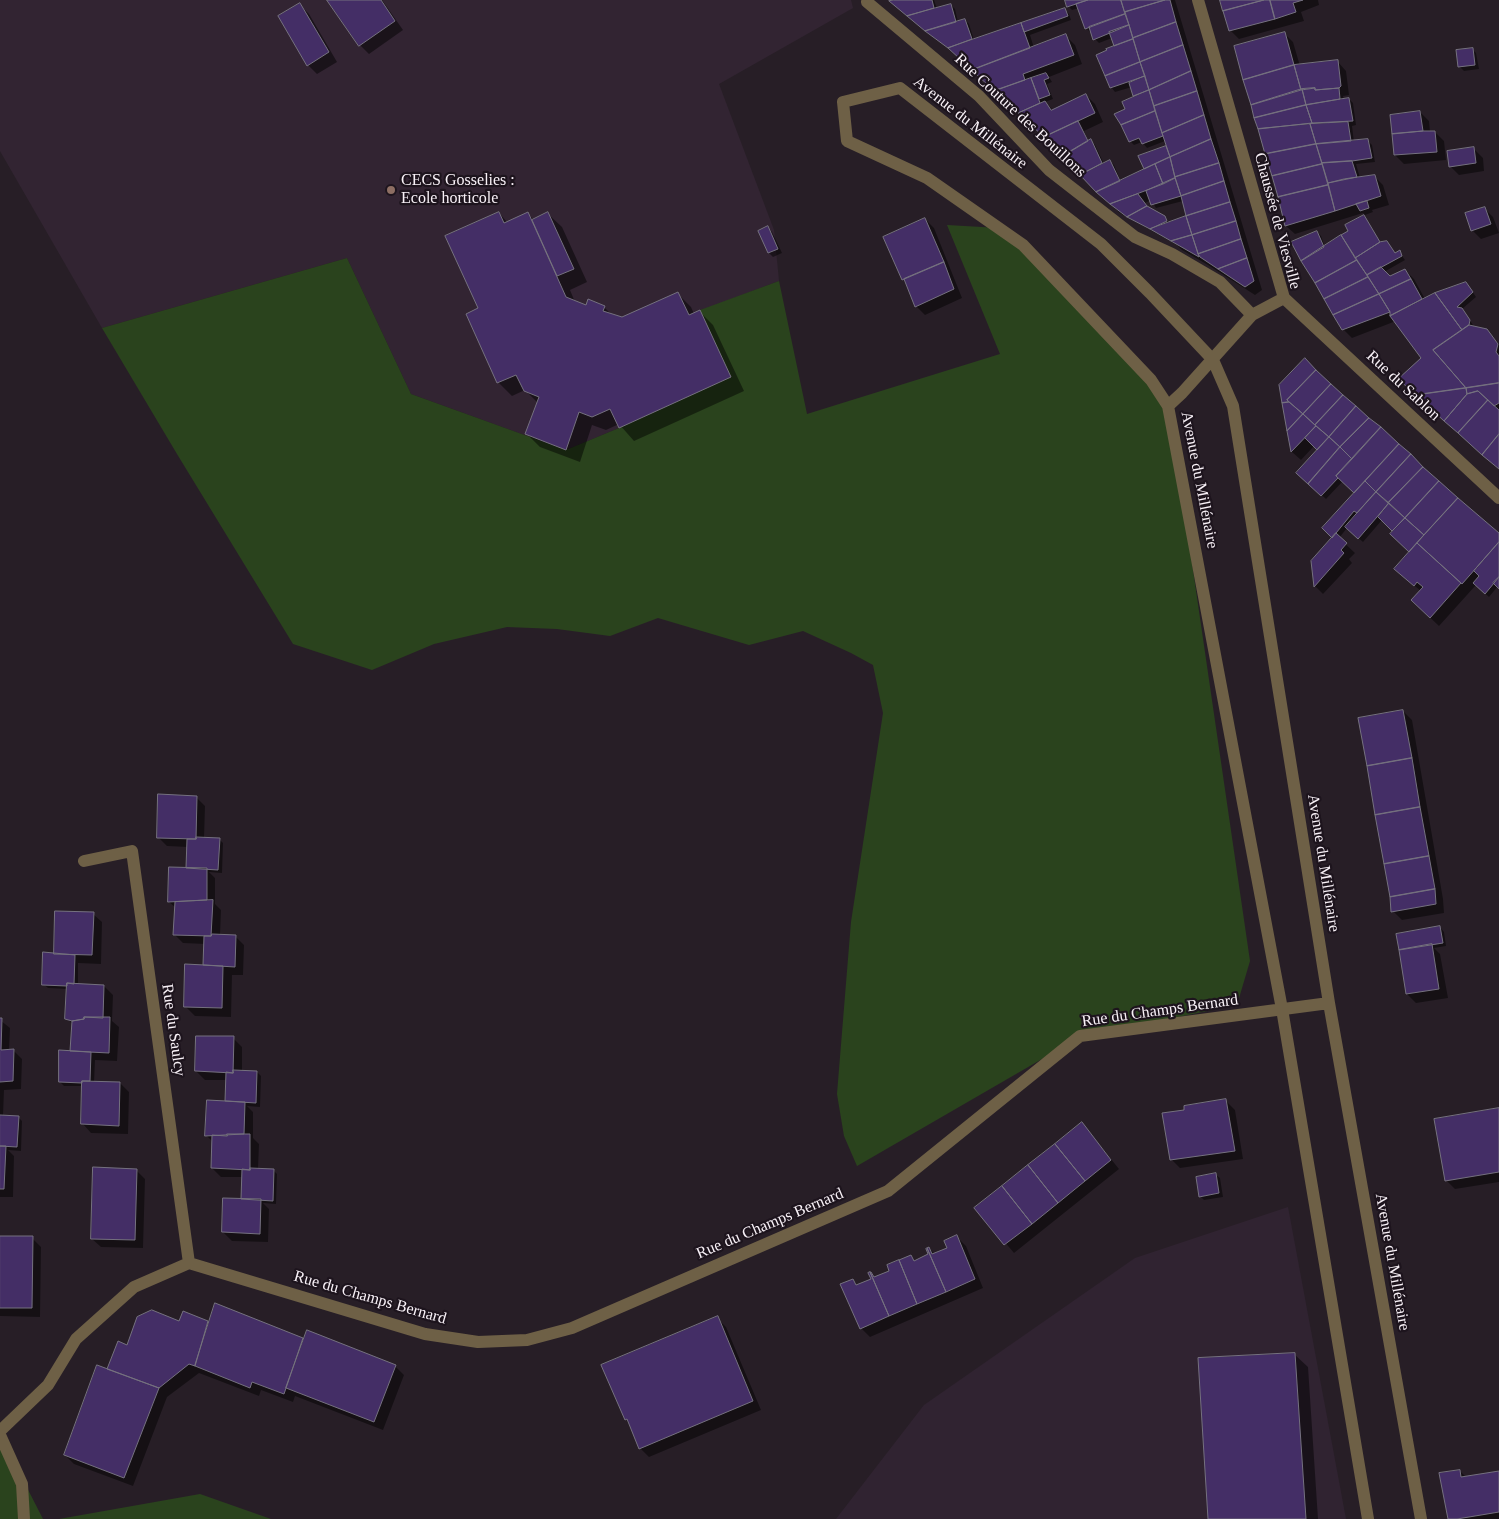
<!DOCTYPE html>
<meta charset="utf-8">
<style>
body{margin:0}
canvas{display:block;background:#271e26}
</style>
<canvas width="1499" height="1519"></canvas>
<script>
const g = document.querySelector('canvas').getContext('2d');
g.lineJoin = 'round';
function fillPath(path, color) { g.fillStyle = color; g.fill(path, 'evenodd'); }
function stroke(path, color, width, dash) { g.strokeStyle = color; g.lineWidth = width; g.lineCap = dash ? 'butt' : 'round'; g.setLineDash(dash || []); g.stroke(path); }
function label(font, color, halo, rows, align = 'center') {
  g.font = font + ' "Times New Roman",serif'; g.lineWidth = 4.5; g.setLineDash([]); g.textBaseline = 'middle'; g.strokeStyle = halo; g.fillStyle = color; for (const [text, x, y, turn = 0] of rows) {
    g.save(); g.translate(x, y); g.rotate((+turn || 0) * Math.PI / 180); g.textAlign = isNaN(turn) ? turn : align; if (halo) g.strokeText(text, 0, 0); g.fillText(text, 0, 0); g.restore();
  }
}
fillPath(new Path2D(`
 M1288,1207l58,312h-510l88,-114 211,-147z`), '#302331');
fillPath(new Path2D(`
 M0,0h851l2,8 -134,76 55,146 5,51 -79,30 -81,117 -53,22 -155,-56 -64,-136 -245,70 -102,-177z`), '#322432');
fillPath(new Path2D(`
 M947,225l52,3 162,167 11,31 78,535 -13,44 -157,32 -223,129 -13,-30 -7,-42 14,-172 32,-209 -10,-48 -22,-12 -48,-22 -54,14 -91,-27 -48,18 -53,-7 -50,-2 -73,17 -62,26 -79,-26 -116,-190 -75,-126 245,-70 64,136 155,56 53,-22 81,-118 79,-29 28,133 193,-60z
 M0,1435l43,84h-43z
 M200,1494l71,25h-212z`), '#2a431d');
fillPath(new Path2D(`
 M328,0h54l21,30 -34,24 -9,-9z
 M890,0h44l3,9 14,-4 4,4 3,13 7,-2 4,4 5,16 91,-30 4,4 2,6 -41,15 4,13 32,-12 9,9 7,19 -33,13 3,5 -5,2 6,15 -8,3 8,8 33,-15 9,9 8,18 -19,9 5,11 2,-1 4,4 9,19 6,-3 4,4 7,17 26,-12 -7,-13 27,-10 -2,-6 -18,7 -5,-6 -8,3 -4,-4 -4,-31 -2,-7 11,-7 -3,-9 -17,5 -4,-5 5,-41 -4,-8 -13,5 -4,-4 -3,-8 -2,1 -4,-4 -7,-20 -7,2 -4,-4 -2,-6h109l87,290 -7,5 -47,-30 -26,-15 -5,-5 -57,-32 -23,-22 -47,-49 -97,-91zM1151,200l5,8 27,-7 5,16 -19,5 -5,-5 -15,-9 -4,-5z
 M1221,0h97l1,5 -18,7 3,9 -65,18 -9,-9z
 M300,5l9,9 28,48 -20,12 -9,-9z
 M1284,33l9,9 7,24 38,-4 8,9 3,24 -6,1 1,4 5,-1 4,4 3,22 -4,1 2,16 14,-1 4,4 3,17 -19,2 4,14 14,-2 9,9 6,20 -17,5 1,2 -8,3 -2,-2 -68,21 -9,-8 -51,-179z
 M1472,49l4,4 3,16 -15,2 -4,-4z
 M1420,112l9,9 1,11h5l9,9 2,19 -42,4 -9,-9z
 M1474,149l9,9 1,13 -25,4 -9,-9z
 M1484,208l9,9 6,16 -18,6 -9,-9z
 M499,213l9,10 20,-9 6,6 14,-6 14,13 25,55 -17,8 5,12 11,4 18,1 9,9 9,3 55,-26 14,14 3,7 6,-2 13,13 31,66 -110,50 -15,-17 -13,6 -14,-5 -12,37 -40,-15 -13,-13 11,-31 -13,-13 -13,6 -14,-14 -18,-74z
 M1363,217l18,26 6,-1 9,12 3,-2 6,8 -21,12 6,6 15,-8 9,9 11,20 11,-5 34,-6 6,9 -14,12 11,16 -1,2 14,3 13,14v125l-103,-148 -44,17 -9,-9 -26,-97 4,4 4,11 25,-16z
 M925,219l9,9 28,70 -37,17 -9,-9 -9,-22 -4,-5z
 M768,228l4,4 10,21 -9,4 -4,-4 -9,-21z
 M1317,373l105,95 77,66v53l-1,-1 -9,11 -13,-12 -37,41 -18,-17v-18l-16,-13 6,-26 -19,-18 2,-3 -12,-11 -19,22 -16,-14 -8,10 16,15 -6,6 3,4 -29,31 -8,-8 -3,-25 21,-23 23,-45 -13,-12 -17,18 -29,-27 21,-22 -4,-4 -13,14 -9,-8 -12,-66z
 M1403,711l9,9 31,179 1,14 -42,7 -9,-9z
 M196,797l9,9 -1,33h15l4,4 -1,30 -13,-1 6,6v26l6,6 -1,26h15l9,9 -1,30h-11l-1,42 -36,-1 -9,-9 18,-41 1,-22 -22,-1 -9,-9 2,-26 -7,-6 19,-33v-22l-21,-1 -9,-9z
 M93,914l9,8 -1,42 -23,-1v22l26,1 9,9 -1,26 7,6 -2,34 -22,-1 -1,23h26l9,9 -1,42 -37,-1 -8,-9v-38h-19l-4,-4 12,-30 1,-27 -6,-7 1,-29 -20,-1 -5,-4 12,-29z
 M1440,927l4,5 2,14 -12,2 6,6 8,44 -32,5 -9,-9z
 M0,1020l10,8 -1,22h4l9,9 -1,30 -17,1 -1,26 15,1 4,4 -1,30 -13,-1 6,6 -1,41h-13z
 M233,1038l9,9v25h15l4,4 -1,31 -13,-1 6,6v26l6,6 -1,25 15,1 4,4 -1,30 -13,-1 6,6 -1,33 -36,-1 -9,-9 19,-32 1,-23h-22l-9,-9 1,-26 -6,-6 19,-34 1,-22h-22l-9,-9z
 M1226,1101l9,9 8,49 -63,9 -9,-9 15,-48z
 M1499,1109v73l-44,7 -9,-9z
 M1090,1133l29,36 -105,84 -38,-45z
 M136,1170l9,9 -2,69 -42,-1 -9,-8z
 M1215,1174l5,4 3,19 -19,3 -4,-4z
 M957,1237l9,9 17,42 -113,49 -9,-9 -8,-48 5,6 14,-7 -1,-6 5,5 14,-7 20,-14 5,5 15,-7 -1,-6 6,5 13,-5z
 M0,1238h32l9,9 -1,70 -40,-1z
 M215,1305l89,34 91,27 9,9 -21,55 -88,-34 -2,6 -32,-12 -2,6 -60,-23 -32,24 -34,89 -59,-22 -9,-9 43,-84 20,-25 52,-23 4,-10 25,9z
 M717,1318l9,9 35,83 -112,47 -9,-9 -10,-25 -4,-4z
 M1294,1354l14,13 10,152h-108z
 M1460,1471l6,6 33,-5v47h-50z`), '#0007');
const building = new Path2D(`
 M327,0h54l14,21 -36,25z
 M894,0h38l2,8 -27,8 -18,-15z
 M1065,0h23l-21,7z
 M1088,0h33l4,14 -40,15 -9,-25z
 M1121,0h44l-40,12z
 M1165,0h5l6,22 -43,16 -8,-26z
 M1220,0h44l-41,11z
 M1264,0h6l5,19 -46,12 -6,-20z
 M1270,0h33l-10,3 3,9 -21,7z
 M300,3l29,49 -22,14 -29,-50z
 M951,4l5,18 -31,9 -18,-15z
 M1065,8l3,8 -44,16 -3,-9z
 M1125,14l4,11 -36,15 -4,-13z
 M965,19l7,20 -24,9 -23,-17z
 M1176,22l7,23 -43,17 -7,-24z
 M1021,23l9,25 -58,22 -24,-22z
 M1129,25l4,14 -19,7 -5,-14z
 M1285,32l9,33 -51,15 -9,-34z
 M1066,34l8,21 -51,19 2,6 -31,11 -22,-21z
 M1133,39l7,23 -35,14 -9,-21 11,-5 -1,-1z
 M1183,45l8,26 -42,19 -9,-28z
 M1473,48l2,17 -17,2 -2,-17z
 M1338,60l3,26 -2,2 -24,2v-2l-14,2 -7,-25z
 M1140,62l5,14 -35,12 -5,-12z
 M1294,65l7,25 -50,15 -8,-25z
 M1191,71l6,20 -43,15 -5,-16z
 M1046,73l3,5 -5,2 6,15 -11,4 -8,-21z
 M1145,76l4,14 -16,6 -4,-13z
 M1031,78l9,25 -22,10 -24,-22z
 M1315,88v2l24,-2 1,11 -34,6 -4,-16z
 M1302,89l4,16 -52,13 -3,-13z
 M1149,90l6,21 -34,14 -7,-11 11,-5 -3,-7z
 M1197,91l7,24 -42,18 -8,-27z
 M1086,94l9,19 -51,24 -26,-24 27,-12 6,9z
 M1349,98l4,23 -41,2 -6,-18z
 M1306,105l6,18 -54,6 -4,-11z
 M1155,111l8,25 -21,8 -3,-6 -10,4 -8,-17z
 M1420,111l3,20 -31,3 -2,-19z
 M1204,115l7,24 -41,18 -8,-24z
 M1078,121l10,20 -27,16 -17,-20z
 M1348,122l3,19 -35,3 -6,-20z
 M1310,124l6,20 -51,10 -7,-25z
 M1423,131h12l2,21 -43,3 -2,-21z
 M1091,139l11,24 -22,12 -19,-18z
 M1211,139l8,24 -44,14 -5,-20z
 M1368,139l4,19 -20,3 -30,2 -6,-19z
 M1316,144l6,20 -50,12 -7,-22z
 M1166,146l4,11 -26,12 -6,-13z
 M1474,147l2,16 -27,4 -2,-16z
 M1170,157l5,21 -12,6 -8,-20z
 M1110,160l10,21 -24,11 -16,-17z
 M1352,161l5,16 -29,6 -6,-20z
 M1219,163l5,18 -43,15 -6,-19z
 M1155,164l8,20 -53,20 -14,-12z
 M1322,164l6,21 -50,12 -6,-21z
 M1375,175l6,21 -46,15 -7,-28 16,-4z
 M1175,178l6,18 -30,9 -5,-14z
 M1224,181l6,21 -44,14 -5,-20z
 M1328,185l7,26 -50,15 -7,-29z
 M1138,194l9,12 -20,11 -17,-13z
 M1367,201l2,7 -9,3 -4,-7z
 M1230,202l6,19 -44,14 -6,-19z
 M1147,206l18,10 2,5 -17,8 -23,-12z
 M1485,207l6,17 -20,7 -6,-18z
 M499,212l5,11 24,-11 38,85 20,8 2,-6 17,7 -2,5 19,6 56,-25 11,23 11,-5 31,67 -112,51 -9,-19 -18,8 -13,-5 -13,38 -41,-16 14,-37 -15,-6 -8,-16 -19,8 -31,-69 12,-6 -33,-72z
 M548,212l26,57 -17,7 -25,-56z
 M1364,215l16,27 -25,16 -14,-23 7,-4 -3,-6z
 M1186,216l6,19 -21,6 -21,-12z
 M925,218l19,44 -42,18 -19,-43z
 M1236,221l5,18 -43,15 -6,-19z
 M768,226l10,23 -10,4 -10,-22z
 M1317,231l7,16 -23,14 -10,-19z
 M1192,235l7,21v1l-28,-16z
 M1341,235l16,25 -42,23 -14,-22z
 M1241,239l6,19 -29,11 -18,-12 -2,-3z
 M1387,241l8,12 5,-3 2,6 -35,19 -12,-17 25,-16z
 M1247,258l7,23 -9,6 -27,-18z
 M1357,260l11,17 -44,22 -9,-16z
 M944,262l10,27 -39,18 -11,-28z
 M1381,267l9,9 15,-7 6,10 -32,15 -12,-19z
 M1368,277l11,17 -46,21 -9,-16z
 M1411,279l11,20 -32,17v-4l-11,-18z
 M1466,282l7,10 -16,15 5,1 8,12 -1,5 -7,5 -27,-37z
 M1435,293l27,37 -29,20 33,38 -50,7 -18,-16 23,-21 -31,-42z
 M1379,294l11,18 -48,18 -9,-15z
 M1469,325l18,4 11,15 -2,8 3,4v27l-33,5 -33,-38z
 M1305,358l11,12 -29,30 2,2 -7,1 -3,-18z
 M1316,370l15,14 -28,30 -16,-14z
 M1499,383v20l-5,3 -16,-15 -11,3 -1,-6z
 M1331,384l12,11 -28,30 -12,-11z
 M1466,388l1,6 -23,27 -28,-26z
 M1478,391l10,9 -30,33 -14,-12 23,-27z
 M1343,395l13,11 -27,31 -14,-12z
 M1488,400l11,10v24l-17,21 -24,-22z
 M1289,402l14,12 -16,17 -5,-28z
 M1356,406l13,12 -29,29 -11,-10z
 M1303,414l13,12 -25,26 -4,-21z
 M1369,418l12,9 -29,32 -12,-12z
 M1316,426l13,11 -12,13 -12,-12z
 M1381,427l18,17 -45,49 -18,-17z
 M1499,434v35l-17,-14z
 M1329,437l11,10 -32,37 -12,-11z
 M1399,444l12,10 -35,38 -11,-11z
 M1340,447l12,12 -16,17 2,2 -17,18 -13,-12z
 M1411,454l12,13 -35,36 -12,-11z
 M1423,467l16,14 -34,37 -17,-15z
 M1365,481l11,11 -19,21 -3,-2 -22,27 -10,-10z
 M1439,481l19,17 -34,37 -19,-17z
 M1376,492l13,11 -31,36 -13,-12z
 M1458,498l41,35v9l-37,42 -45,-41z
 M1389,503l16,15 -13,13 -14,-14z
 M1405,518l19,17 -15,17 -19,-18z
 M1336,533l11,10 -6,7 3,3 -30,34 -3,-26z
 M1499,542v35l-14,17 -12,-11 6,-7 -5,-5z
 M1417,543l44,40 -31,35 -19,-18 12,-13 -6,-5 -3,4 -20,-17z
 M1499,577v12l-6,-6z
 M1403,710l9,48 -45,8 -9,-48z
 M1412,758l8,49 -45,8 -8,-49z
 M158,794l39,2 -1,43 -39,-1z
 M1420,807l9,49 -45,8 -9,-49z
 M196,837l24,1 -2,32 -32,-2 1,-29h9z
 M1429,856l6,33 -45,8 -6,-33z
 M169,867l38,1v32l-39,2z
 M1435,889l1,15 -45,8 -1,-15z
 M213,900l-2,36 -38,-1 2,-33z
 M55,911l39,1 -2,43 -38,-1z
 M1440,926l3,17 -44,7 -3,-16z
 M212,934l24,1 -1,32 -32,-2 1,-29h7z
 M1432,944l7,45 -33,5 -7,-44z
 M43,952l32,3 -1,29 -7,-1v3l-25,-1z
 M185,964l38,2 -1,42 -38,-1z
 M67,983l37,2 -1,33 -19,-1v2l-12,2 -7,-2z
 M84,1017h26l-1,36 -39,-2 2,-30 12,-2z
 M0,1018h2l-1,32 13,-1 -1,32 -13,1z
 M196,1036h38l-1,37 -38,-2z
 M59,1050l32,2 -1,29h-8v2l-23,-1z
 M233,1070l24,1 -1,32 -31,-2 1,-29 7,1z
 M82,1081l38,1 -1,44 -38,-2z
 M1226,1099l9,52 -65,9 -8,-47 22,-3v-4z
 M207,1100l38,2 -1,32 -39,2z
 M1499,1108v64l-54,9 -11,-62z
 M0,1115l19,1 -2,31 -17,-1z
 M1082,1122l29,38 -26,21 -30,-37z
 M227,1134h23v36l-39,-2 1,-33 15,1z
 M1055,1144l30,37 -27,22 -30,-38z
 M0,1146h6l-2,43h-4z
 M1028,1165l30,38 -26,21 -30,-38z
 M93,1167l44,2 -2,71 -44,-1z
 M250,1168l24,1 -1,32 -32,-2 1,-30 8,1z
 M1216,1173l3,20 -20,4 -3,-20z
 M1002,1186l30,38 -28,21 -30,-37z
 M223,1198l38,1 -1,35 -38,-2z
 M957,1235l18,44 -29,13 -19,-44 2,-1 3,7 15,-6 -3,-7z
 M0,1236h33l-1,72h-32z
 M927,1248l19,44 -29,12 -18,-44 12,-5 3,6 14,-7 -2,-5z
 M899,1260l18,44 -28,12 -19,-44h1l3,5 15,-6 -2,-6z
 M870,1272l19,44 -29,13 -20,-45 13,-5 3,6 15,-6 -3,-6z
 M215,1303l88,35 -19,56 -32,-12 -2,6 -55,-22z
 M152,1310l27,11 4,-10 25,10 -13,45 -6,-2 -30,24 -52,-19 11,-28 9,4 10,-28z
 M718,1316l35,85 -114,48 -12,-30 -2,1 -24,-55z
 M307,1330l89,35 -22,57 -88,-34z
 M1295,1353l11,166h-98l-10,-161z
 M97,1365l62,23 -35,90 -60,-23z
 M1460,1470l1,7 38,-6v41l-42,7h-9l-9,-46z`);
fillPath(building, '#442e66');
stroke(building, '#75717f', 1);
stroke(new Path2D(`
 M1198,0l86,298
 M867,2l112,94 70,74 86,67 37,17 48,28 32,33
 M1284,298l215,200
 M1168,406l14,-13 70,-78 32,-17
 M84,861l48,-10 57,412
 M189,1263l236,71 53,8 49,-2 45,-12 316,-137 192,-155 249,-33
 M0,1431l48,-46 28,-46 58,-52 55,-24
 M0,1435l22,49 2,35
 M1368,1519l-86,-510 -114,-603 -17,-26 -128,-135 -96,-67 -80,-37 -4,-39 57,-14 201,156 49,49 63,67 20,46 96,597 92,516`), '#6e6046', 12);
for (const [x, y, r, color] of [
 [391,190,5,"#8d6e63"]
]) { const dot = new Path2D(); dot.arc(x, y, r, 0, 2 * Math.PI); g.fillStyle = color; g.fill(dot); stroke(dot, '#1d141d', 2); }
label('16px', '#f8f1f7', '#1d141d', [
 ["Rue Couture des Bouillons",1020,116,43],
 ["Avenue du Millénaire",970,123,38],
 ["Chaussée de Viesville",1277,221,75],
 ["Rue du Sablon",1403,386,43],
 ["Avenue du Millénaire",1199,480,79],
 ["Avenue du Millénaire",1323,863,81],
 ["Rue du Champs Bernard",1160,1011,-8],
 ["Rue du Saulcy",173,1030,82],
 ["Rue du Champs Bernard",770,1224,-23],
 ["Avenue du Millénaire",1392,1262,80],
 ["Rue du Champs Bernard",370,1298,16]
]);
label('16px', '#f8f1f7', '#1d141d', [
 ["CECS Gosselies :",401,181],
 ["Ecole horticole",401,199]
], 'left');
</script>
